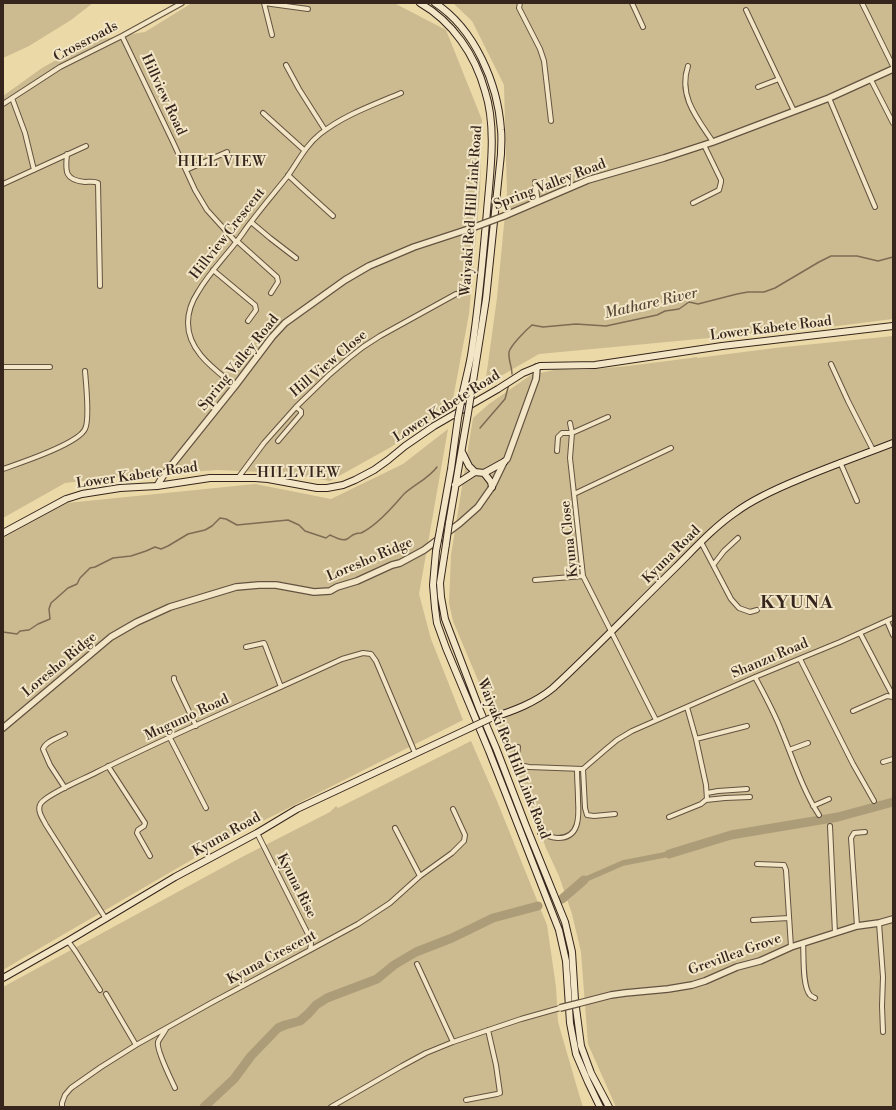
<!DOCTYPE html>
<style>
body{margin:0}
#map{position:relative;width:896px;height:1110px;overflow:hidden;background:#ebd9a7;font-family:"Libre Bodoni",serif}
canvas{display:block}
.frame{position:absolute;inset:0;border:4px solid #36251d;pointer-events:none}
</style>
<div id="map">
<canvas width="896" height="1110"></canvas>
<div class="frame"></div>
</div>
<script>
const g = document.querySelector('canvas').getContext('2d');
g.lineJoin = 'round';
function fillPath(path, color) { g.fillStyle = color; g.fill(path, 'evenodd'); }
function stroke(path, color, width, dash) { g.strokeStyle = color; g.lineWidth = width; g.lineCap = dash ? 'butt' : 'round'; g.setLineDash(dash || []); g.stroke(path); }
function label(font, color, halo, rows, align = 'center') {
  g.font = font + ' "Libre Bodoni",serif'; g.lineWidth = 4; g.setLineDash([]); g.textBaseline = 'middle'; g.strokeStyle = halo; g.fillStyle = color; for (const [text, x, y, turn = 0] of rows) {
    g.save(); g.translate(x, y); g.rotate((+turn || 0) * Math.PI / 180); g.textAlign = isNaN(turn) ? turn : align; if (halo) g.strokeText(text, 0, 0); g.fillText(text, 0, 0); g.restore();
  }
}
fillPath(new Path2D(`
 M3,3h90l-22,17 -42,26 -26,12z
 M192,3h202l52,27 36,90 -2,72 -11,122 -17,90 -61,43 -61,34 -42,-8 -71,-3 -109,8 -43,5 -62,35v-422l39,-28 48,-27 55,-9z
 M453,3h440v316l-56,7 -298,28 -54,31 12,-87 10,-105 -3,-108 -32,-64z
 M893,336v771h-277l-28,-63 -7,-92 -9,-38 -13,-38 -13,-28 -21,-56 -72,-171 -4,-18 2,-48 22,-137 16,-14 42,-29 23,-5h30l44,-4 63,-8 6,-1v1l78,-10z
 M448,429l-29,165 12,45 32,81 -234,118 -206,120 -20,12v-432l64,-35 188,-19 76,15 72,-35z
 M471,741l26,60 50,124 9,62 2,35 20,69 5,16h-580v-120l239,-130 88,-45 6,-6 2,2z`), '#ccba90');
stroke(new Path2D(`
 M512,374c0,-7 -4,-15 -3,-22 2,-7 17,-22 23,-27l11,2 33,-3 30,2 51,-11 8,-4 14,-2 10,-7 9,2 39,-10 11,-2h16l11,-4 44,-26 12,-6h26l21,5 15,-4
 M480,428l25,-29 4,-15
 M3,632l14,2 3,-3 9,-1 9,-6 12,-5 -1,-10 2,-6 17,-15 9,-4 3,-6 10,-10 5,-1 18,-9 18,-2 15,-5 9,-4 6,2 7,-3 20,-12 17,-4 7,-4 8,-8 6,1 11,6 51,-5 11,5 6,6 21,7 4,-3c5,2 12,7 17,4 3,-1 4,-4 8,-5 2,-1 4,-1 6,-1 11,-5 27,-21 35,-30 3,-3 5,-6 8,-9 11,-10 24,-15 33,-27`), '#7d6c54', 1.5);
stroke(new Path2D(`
 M584,880l39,-17 46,-9`), '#ad9c78', 5.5);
stroke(new Path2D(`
 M669,854l62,-19 107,-18 55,-15
 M562,899l22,-19
 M204,1107l30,-28 17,-23 27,-28 7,-3 15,-4 8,-7 8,-9 11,-7 50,-19 17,-14 22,-13 36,-14 41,-20 45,-12`), '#ad9c78', 9);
const minor = new Path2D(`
 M264,3l44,6
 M264,3l8,32
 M520,3l-1,5 21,41 4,12 7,60
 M632,3l11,24
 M862,3l31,63
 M746,10l48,101
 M122,36l51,106 22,48 12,20 29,32
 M286,65l13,24 26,41
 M688,66c-10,30 9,52 25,76
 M871,80l22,43
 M758,87l21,-8
 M12,98l13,35 9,37
 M829,98l46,109
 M3,104l57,-37 62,-31 60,-33
 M263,113l41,37
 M67,154c-2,18 -2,26 18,28 5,0 9,-1 13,1l2,103
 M186,170l41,-18
 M288,175l14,13 31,28
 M535,182l3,20
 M3,184l83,-38
 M693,203l26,-13 2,-8v-2l-17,-35
 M251,222l19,16 26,20
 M237,241l40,36 1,5 -7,11
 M213,270l42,35 1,5 -8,11
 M831,364l17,37 25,49
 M3,367h47
 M235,386c-19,-16 -47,-34 -47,-63 0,-11 4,-22 10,-31 11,-19 26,-34 39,-51 5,-6 9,-13 14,-19 12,-16 24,-30 36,-45 11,-15 18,-31 33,-43 24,-19 53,-29 81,-41
 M570,423l2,10 -2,25 4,36
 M278,441l23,-27v-3l-5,-4
 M557,451l1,-14 4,-4h10l36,-16
 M840,462l17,39
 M3,469c17,-6 75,-25 82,-40 5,-9 1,-46 0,-58
 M238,478l26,-35 32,-36 33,-32 20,-17 14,-11 17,-11 76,-42
 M701,542l30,57 8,9 11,4 7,-2
 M714,564l10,-13 14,-13
 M535,580l48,-4
 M887,621l6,14
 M860,633l33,63
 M246,647l18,-4 1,2 16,42
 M800,659l53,105 21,37
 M755,677c9,17 19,35 26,53 12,28 21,59 38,85
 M174,678v2l22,46
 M853,711l34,-15 6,1
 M656,720l-73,-144 -9,-82 97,-46
 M170,738l36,70
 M696,739l51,-13
 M518,747l-2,15 3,3 10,2 54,2 22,-19 12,-10 15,-9 123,-54 85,-35 53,-24
 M789,750l19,-7
 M883,762l10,-3
 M108,766l37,57 -1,3 -6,4 -1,3 13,23
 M583,769l2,39 2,7 7,1 21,-2
 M65,788l-15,-23 -7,-16c3,-8 15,-11 22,-15
 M707,793l11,-2 29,-2
 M706,800l19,-2 25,-1
 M813,806l16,-7
 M669,817l32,-13 6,-5 -1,-14 -10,-46 -9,-32
 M830,826l5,107
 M395,828l25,48
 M257,833l53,105 1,6 -1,6
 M540,833c6,2 12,5 18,5 22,0 21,-22 20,-38 0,-10 -1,-20 -1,-31
 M757,864l27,1 2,5 5,77
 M106,919l-60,-94c-3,-6 -10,-15 -5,-22 8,-10 43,-24 56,-31 80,-40 163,-75 245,-113l21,-6 8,1 5,7 39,92
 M753,920l36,-2
 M879,923l4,54 -1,29 1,26
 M857,926l-6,-88 3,-5 11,-1
 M68,941l8,11 24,38
 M803,943c1,12 -1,43 7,52 1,1 3,2 5,3
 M417,964l36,78
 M106,994l30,51
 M166,1029c-2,4 -7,10 -8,13 -2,8 13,37 17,46
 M466,1100l31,-6 3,-1 -4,-28 -8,-35
 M62,1107v-4l3,-8 6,-7 30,-21 35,-22 75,-42 99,-53 48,-26 32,-21 30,-27 32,-23 12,-12 1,-6 -12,-26
 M331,1107l71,-41 24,-13 27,-11 68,-23 39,-11`);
const tertiary = new Path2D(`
 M504,216l84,-36 76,-22 49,-16 116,-44 64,-29
 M157,486l6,-10 72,-90 37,-49 13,-14 60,-43 24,-14 45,-19 58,-19
 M3,728l108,-91 26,-15 33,-15 66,-20 23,-2h17l38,7 16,-1 7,-4 20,-6 35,-16 8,-2 24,-13 36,-27 18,-16 14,-20 12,-25 3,-3 29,-80 1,-12
 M580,1003l31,-8 14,-2 43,-4 24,-4 13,-4 32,-14 23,-6 31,-14 66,-21 22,-3 14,-4`);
const secondary = new Path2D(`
 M420,3c33,19 55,52 65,88 12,37 5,82 2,120 -4,46 -8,93 -15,138 -2,16 -7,32 -10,48
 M435,3c40,26 63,81 66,127 1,8 0,16 0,24l-15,145 -15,95
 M462,452l7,14 6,6
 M484,473l7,9 1,5
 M455,485l20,-13 9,1 20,-11
 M449,523l19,-110
 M440,530l11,-61 7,-51
 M3,533l63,-34 16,-5 38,-6 37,-2 53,-8h45l13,1 49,9h10l16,-3 12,-5 19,-10 14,-10 17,-14 29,-20 64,-37 25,-16 17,-7 55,-1 127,-19 171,-20
 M446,544l-6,39 1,14 4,22 34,89 17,40 30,78 39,96 7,30 3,48 6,46 10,27 18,34
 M436,551l-3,34 2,23 2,15 9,25 43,103 70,179 7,31 4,62 6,31 12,28 12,25
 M491,718c22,-7 44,-15 62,-30 42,-39 82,-81 123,-121 19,-19 38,-40 60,-55 19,-14 42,-24 64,-33 31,-13 62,-24 93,-36
 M3,978l65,-37 107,-64 82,-44 40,-24 173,-81`);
stroke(minor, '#635240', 6);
stroke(tertiary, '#635240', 8);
stroke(secondary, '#36251d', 8);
stroke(minor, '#f2e6c6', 4);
stroke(tertiary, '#f2e6c6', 5.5);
stroke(secondary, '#f2e6c6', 6);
const tertiaryBridge = new Path2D(`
 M472,228l32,-12
 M560,1008l20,-5`);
const secondaryBridge = new Path2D(`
 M468,413l3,-19
 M458,418l4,-21
 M446,544l3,-21
 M436,551l4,-21
 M470,728l21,-10`);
stroke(tertiaryBridge, '#635240', 8, []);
stroke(secondaryBridge, '#36251d', 8, []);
stroke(tertiaryBridge, '#f2e6c6', 5.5);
stroke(secondaryBridge, '#f2e6c6', 6);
label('14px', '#36251d', '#f2e6c6', [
 ["Crossroads",86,42,-28],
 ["Hillview Road",163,95,65],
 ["Spring Valley Road",550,185,-21],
 ["Waiyaki Red Hill Link Road",472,211,-86],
 ["Hillview Crescent",228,234,-52],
 ["Lower Kabete Road",771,329,-7],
 ["Spring Valley Road",239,363,-51],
 ["Hill View Close",329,364,-40],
 ["Lower Kabete Road",447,407,-32],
 ["Lower Kabete Road",137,476,-8],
 ["Kyuna Close",570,539,-96],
 ["Kyuna Road",672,555,-45],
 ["Loresho Ridge",370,560,-23],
 ["Shanzu Road",770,659,-23],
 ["Loresho Ridge",60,665,-40],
 ["Mugumo Road",187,718,-25],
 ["Waiyaki Red Hill Link Road",513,759,68],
 ["Kyuna Road",227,835,-29],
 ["Kyuna Rise",296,886,63],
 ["Grevillea Grove",735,955,-20],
 ["Kyuna Crescent",272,958,-28]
]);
g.letterSpacing = '1px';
label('15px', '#36251d', '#f2e6c6', [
 ["HILL VIEW",222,162],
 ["HILLVIEW",299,473]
]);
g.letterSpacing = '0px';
label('italic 15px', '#5a4938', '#f2e6c6', [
 ["Mathare River",651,304,-13]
]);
g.letterSpacing = '1px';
label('bold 18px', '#36251d', '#f2e6c6', [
 ["KYUNA",797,604]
]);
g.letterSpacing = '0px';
</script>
